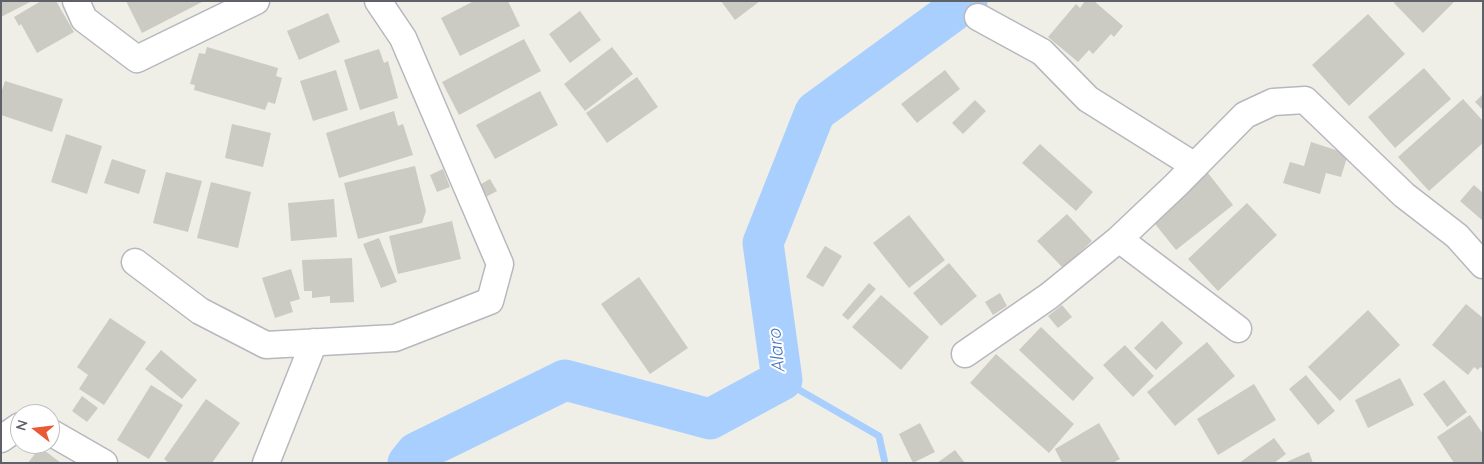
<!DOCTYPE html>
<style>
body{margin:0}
#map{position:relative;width:1484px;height:464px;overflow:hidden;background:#f0efe7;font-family:Quicksand,sans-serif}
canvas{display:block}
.frame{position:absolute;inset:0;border:2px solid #5e6167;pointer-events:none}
.north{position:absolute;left:10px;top:404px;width:50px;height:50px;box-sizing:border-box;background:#fff;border:1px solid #bfc0c2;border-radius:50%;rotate:286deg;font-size:14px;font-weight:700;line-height:20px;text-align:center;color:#5e6167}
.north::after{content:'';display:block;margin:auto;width:18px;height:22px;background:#ea5834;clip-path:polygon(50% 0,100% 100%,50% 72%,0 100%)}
</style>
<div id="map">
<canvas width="1484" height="464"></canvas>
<div class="frame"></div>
<div class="north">N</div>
</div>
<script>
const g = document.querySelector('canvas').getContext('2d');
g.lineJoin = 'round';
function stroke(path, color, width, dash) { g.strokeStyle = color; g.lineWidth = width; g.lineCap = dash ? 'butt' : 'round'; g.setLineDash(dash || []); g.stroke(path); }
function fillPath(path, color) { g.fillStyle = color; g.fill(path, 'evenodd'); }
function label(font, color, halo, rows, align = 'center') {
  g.font = font + ' Quicksand,sans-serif'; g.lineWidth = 4; g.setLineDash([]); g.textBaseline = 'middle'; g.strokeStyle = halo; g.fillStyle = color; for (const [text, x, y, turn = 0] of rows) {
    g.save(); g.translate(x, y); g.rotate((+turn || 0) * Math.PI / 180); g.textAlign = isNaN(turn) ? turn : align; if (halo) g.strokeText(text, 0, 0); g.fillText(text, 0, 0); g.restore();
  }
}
stroke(new Path2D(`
 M782,380l97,56 6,27`), '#a9cfff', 7);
stroke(new Path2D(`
 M408,463l8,-10 149,-73 145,39 72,-39 -19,-137 52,-131 152,-111`), '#a9cfff', 41);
fillPath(new Path2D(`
 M1,1h31l-31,16z
 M41,1h15l18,31 -37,21 -16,-29 -2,2 -5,-9z
 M126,1h78l-62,32z
 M474,1h34l12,25 -60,30 -19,-38z
 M721,1h39l-25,19z
 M1085,1h9l29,25 -9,11 -3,-3 -18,20 -4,-4 -11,12 -30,-25 28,-33 4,4z
 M1396,1h59l-32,32 -29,-30z
 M580,11l21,29 -31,23 -21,-29z
 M328,13l12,29 -41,18 -12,-29z
 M1368,14l37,40 -56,52 -37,-41z
 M524,39l17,32 -82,44 -17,-33z
 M207,47l71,21 -2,8 6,2 -7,26 -7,-2 -3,8 -71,-20 1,-5 -5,-1 9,-31 6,1z
 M612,47l21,27 -48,37 -21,-27z
 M379,49l5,14 4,-2 10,37 -38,12 -16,-50z
 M1424,68l27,31 -56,49 -27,-31z
 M336,70l12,40 -35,11 -13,-40z
 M945,70l15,19 -43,34 -16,-19z
 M637,77l21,30 -51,36 -21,-30z
 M5,81l58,18 -11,33 -51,-17v-22z
 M540,91l18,34 -63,34 -19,-34z
 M1483,94v16l-8,-8z
 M1463,99l20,22v22l-54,48 -31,-34z
 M975,100l11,11 -23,23 -11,-11z
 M394,111l4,15 5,-2 10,31 -74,23 -13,-45z
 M232,124l39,9 -8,34 -38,-9z
 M66,134l36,12 -15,48 -36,-12z
 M1311,142l37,12 -7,23 -15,-4 -6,21 -37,-11 7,-21 14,4z
 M1040,144l53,48 -17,19 -54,-48z
 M112,159l34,11 -7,24 -35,-11z
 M415,166l11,45 -4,12 -64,16 -14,-56z
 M443,169l7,18 -13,5 -7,-17z
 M166,172l36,9 -14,51 -35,-9z
 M1208,173l25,32 -57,45 -25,-31z
 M490,179l7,12 -15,8 -6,-12z
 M211,182l40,10 -13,56 -41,-10z
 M1474,185l9,8v28l-23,-20z
 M334,199l3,38 -46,4 -3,-38z
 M1247,203l30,32 -59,56 -30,-32z
 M1067,214l25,27 -29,27 -26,-27z
 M909,215l36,45 -36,28 -36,-45z
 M452,221l9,38 -63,15 -9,-38z
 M379,238l18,44 -16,6 -18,-44z
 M825,246l17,10 -19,31 -17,-10z
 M352,258l2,44 -24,1v-7l-18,2v-7h-8l-2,-31z
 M949,263l28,33 -36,30 -28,-33z
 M291,269l9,30 -10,3 3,10 -18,6 -13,-40z
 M639,277l49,71 -38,26 -49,-70z
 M869,283l7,6 -28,31 -6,-5z
 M1000,293l7,13 -14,9 -8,-13z
 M881,295l48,42 -28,33 -49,-43z
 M1466,304l17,14v51l-3,-2 -2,3 -4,-3 -6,8 -36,-30z
 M1062,305l10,12 -14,11 -10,-12z
 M1368,310l32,35 -60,56 -32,-34z
 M110,318l36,24 -42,63 -25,-16 9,-14 -11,-8z
 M1162,321l21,22 -27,27 -22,-22z
 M1041,327l53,51 -21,23 -54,-51z
 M1207,342l28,34 -60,50 -28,-34z
 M1125,345l29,31 -21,21 -30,-32z
 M161,350l36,30 -15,19 -37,-30z
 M996,354l78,70 -25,29 -79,-70z
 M1306,375l29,36 -17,14 -29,-36z
 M1400,378l14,27 -46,23 -13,-28z
 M1444,380l23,32 -20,15 -24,-33z
 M1254,384l22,36 -58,35 -21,-36z
 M151,385l32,20 -34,54 -32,-19z
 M82,396l16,12 -11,14 -15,-11z
 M206,399l34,24 -28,40h-43l-5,-4z
 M1470,415l13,19v29h-29l-17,-26z
 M920,423l15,29 -22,11 -14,-29z
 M1099,423l21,36 -7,4h-51l-7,-14z
 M1274,438l12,16 -12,9h-35z
 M40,447l21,16h-33z
 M955,450l10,13h-28z
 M1309,452l4,11h-29z`), '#cbcac3');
const minor = new Path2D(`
 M76,1l8,18 53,40 119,-58
 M978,17l64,35 46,47 107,67
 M1119,239l119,90
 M135,262l65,49 66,34 129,-7 95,-37 10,-37 -97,-226 -25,-37
 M965,354l84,-58 70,-57 57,-54 69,-70 28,-13 32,-2 99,95 53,41 26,29
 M50,432l54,31
 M1,439l19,-13
 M266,463l48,-121`);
stroke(minor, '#b7b8bd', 29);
stroke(minor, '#fff', 26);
label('italic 18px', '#4671bb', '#fff', [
 ["Alaro",777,351,-96]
]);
</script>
